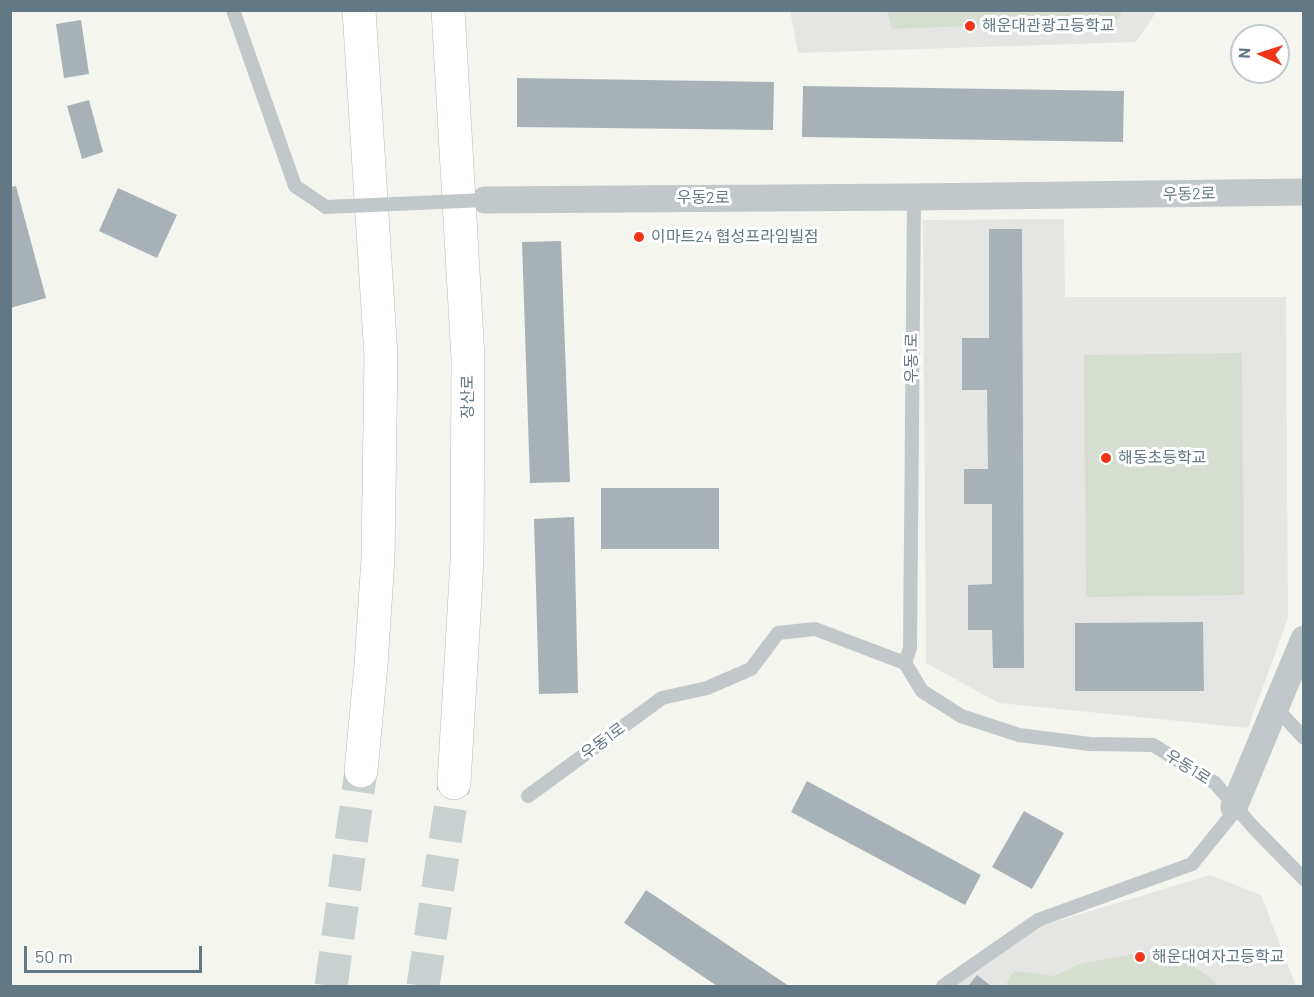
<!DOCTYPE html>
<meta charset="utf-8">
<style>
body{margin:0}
#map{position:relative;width:1314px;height:997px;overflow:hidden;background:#f5f5f0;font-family:Barlow,sans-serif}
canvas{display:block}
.frame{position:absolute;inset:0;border:12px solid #627884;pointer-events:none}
.north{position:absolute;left:1230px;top:24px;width:60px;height:60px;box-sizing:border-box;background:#fff;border:2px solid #c0c9ce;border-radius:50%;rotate:273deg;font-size:16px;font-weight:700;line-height:24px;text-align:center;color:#627884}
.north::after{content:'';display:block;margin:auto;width:21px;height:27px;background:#ef3417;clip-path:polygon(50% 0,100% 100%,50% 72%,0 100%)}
.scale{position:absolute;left:24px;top:946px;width:178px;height:27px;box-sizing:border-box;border:3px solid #627884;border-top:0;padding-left:8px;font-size:18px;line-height:21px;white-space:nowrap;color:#627884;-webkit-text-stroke:4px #fff;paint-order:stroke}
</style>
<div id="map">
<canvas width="1314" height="997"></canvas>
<div class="frame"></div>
<div class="north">N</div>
<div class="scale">50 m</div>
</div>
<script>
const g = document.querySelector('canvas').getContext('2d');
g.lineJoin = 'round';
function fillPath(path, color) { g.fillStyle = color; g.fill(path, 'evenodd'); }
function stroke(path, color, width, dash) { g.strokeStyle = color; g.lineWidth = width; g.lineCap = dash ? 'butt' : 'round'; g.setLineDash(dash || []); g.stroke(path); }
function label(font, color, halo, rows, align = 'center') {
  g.font = font + ' Barlow,"Noto Sans KR",sans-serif'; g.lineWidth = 6; g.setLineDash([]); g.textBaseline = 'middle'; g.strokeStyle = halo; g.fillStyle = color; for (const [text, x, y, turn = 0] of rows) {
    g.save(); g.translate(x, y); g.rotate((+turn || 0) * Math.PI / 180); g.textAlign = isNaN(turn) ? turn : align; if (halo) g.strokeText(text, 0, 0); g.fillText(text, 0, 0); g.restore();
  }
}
fillPath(new Path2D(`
 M790,11h367l-21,31 -338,11z
 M1064,219l1,78h221l2,321 -40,110 -249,-25 -73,-40 -3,-443z
 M1210,875l51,20 35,91h-345l87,-59z`), '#e5e6e4');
fillPath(new Path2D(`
 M887,11v-1l236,1 -6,9 -225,9z
 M1242,353l2,242 -158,2 -2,-242z
 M1135,954c30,4 62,7 83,32h-213l9,-15 40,5 28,-13z`), '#d6ddd1');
fillPath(new Path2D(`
 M81,20l8,54 -25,4 -8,-54z
 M517,78l257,4 -1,48 -256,-3z
 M803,86l321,5 -1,51 -321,-5z
 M89,100l14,52 -21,7 -15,-53z
 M16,186l30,112 -36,10v-121z
 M118,188l59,27 -20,43 -58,-27z
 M989,229h33l2,439h-31l-1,-38h-24v-45l24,-1v-80h-28v-35h24l-1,-79h-25v-52h27z
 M561,241l9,241 -40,1 -8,-241z
 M601,488h118v61h-118z
 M574,517l4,176 -39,1 -5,-175z
 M1203,622l1,69h-129v-68z
 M807,781l174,94 -16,30 -174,-93z
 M1024,811l40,22 -32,56 -40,-22z
 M646,890l143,96h-72l-93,-63z
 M977,975l14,11h-23z`), '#a8b2b6');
stroke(new Path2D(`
 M331,986l30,-215
 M423,986l31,-203`), '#c9d0d0', 33, [33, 16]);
const highway = new Path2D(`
 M359,10l22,346 -3,202 -7,107 -10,106
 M448,10l20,348 -1,203 -13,222`);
stroke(highway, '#b6babd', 34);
stroke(new Path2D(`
 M233,10l62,176 31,21
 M914,197l-4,451 -5,15 17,28 39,25 58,19 71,9 63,1 62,38 38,44 51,52
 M1276,708l28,30
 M528,796l134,-98 45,-10 44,-19 27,-36 37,-4 90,34
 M943,986l95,-66 154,-56 38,-47 4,-10`), '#c2c7c9', 14);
stroke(new Path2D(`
 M485,200l429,-3 390,-5
 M1234,807l70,-168`), '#c2c7c9', 27);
stroke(highway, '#fff', 33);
stroke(new Path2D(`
 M326,207l159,-7`), '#c2c7c9', 14);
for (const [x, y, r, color] of [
 [970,26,6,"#ef3417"],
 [639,237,6,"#ef3417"],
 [1106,458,6,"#ef3417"],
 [1140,957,6,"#ef3417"]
]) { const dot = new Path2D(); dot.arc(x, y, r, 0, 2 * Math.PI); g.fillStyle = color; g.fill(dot); stroke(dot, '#fff', 2); }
label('16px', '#627884', '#fff', [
 ["해운대관광고등학교",982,26],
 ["이마트24 협성프라임빌점",651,237],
 ["해동초등학교",1118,458],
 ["해운대여자고등학교",1152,957]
], 'left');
label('16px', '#627884', '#fff', [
 ["우동2로",1189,194,-1],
 ["우동2로",703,198],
 ["우동1로",912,358,-90],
 ["장산로",468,397,-90],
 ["우동1로",603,741,-36],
 ["우동1로",1188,767,32]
]);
</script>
